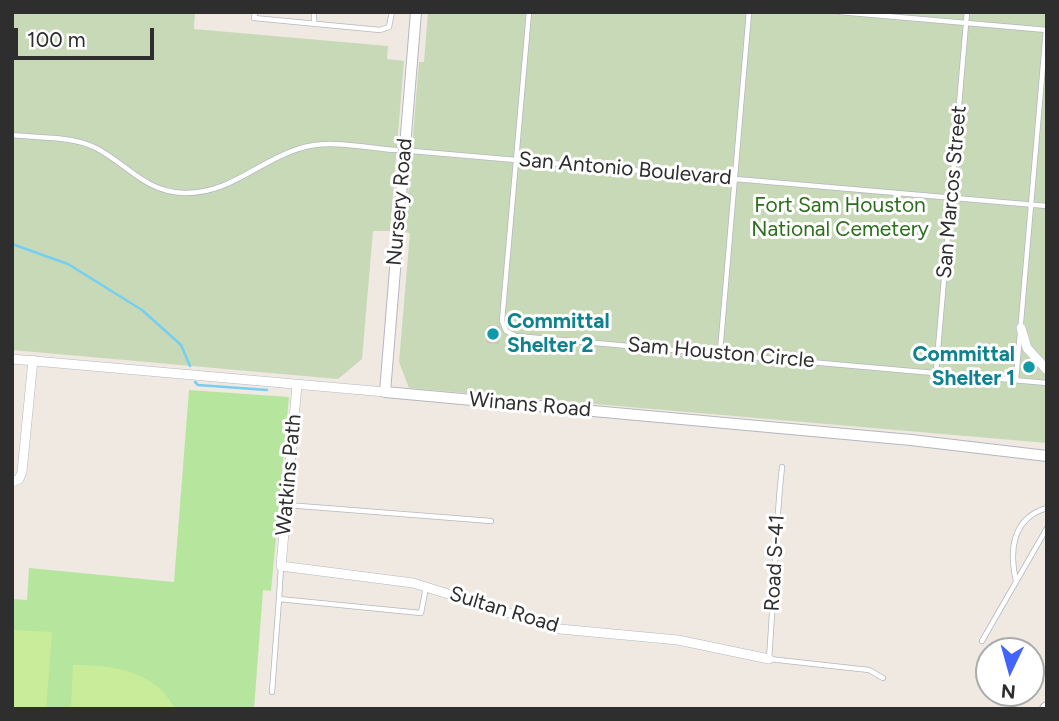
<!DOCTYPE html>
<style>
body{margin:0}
#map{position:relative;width:1059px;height:721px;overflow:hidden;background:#efe9e1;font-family:Figtree,sans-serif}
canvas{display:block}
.frame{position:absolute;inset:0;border:14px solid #2e2e2e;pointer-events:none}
.north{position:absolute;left:975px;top:637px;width:70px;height:70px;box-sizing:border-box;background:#fff;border:2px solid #ababab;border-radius:50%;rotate:185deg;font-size:19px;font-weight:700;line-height:28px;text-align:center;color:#2e2e2e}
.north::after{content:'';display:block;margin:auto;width:24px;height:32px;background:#4264fb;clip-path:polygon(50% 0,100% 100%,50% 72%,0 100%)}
.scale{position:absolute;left:14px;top:28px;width:140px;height:32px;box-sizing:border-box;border:4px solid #2e2e2e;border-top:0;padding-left:9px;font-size:21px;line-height:24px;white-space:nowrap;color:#2e2e2e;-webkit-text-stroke:5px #fff;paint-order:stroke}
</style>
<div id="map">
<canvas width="1059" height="721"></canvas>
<div class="frame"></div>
<div class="north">N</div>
<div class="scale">100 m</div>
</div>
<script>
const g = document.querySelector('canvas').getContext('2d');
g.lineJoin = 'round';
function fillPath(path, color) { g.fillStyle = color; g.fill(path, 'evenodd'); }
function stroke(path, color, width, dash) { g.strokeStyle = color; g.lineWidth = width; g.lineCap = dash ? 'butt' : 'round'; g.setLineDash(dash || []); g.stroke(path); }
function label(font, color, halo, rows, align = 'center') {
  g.font = font + ' Figtree,sans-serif'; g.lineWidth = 6; g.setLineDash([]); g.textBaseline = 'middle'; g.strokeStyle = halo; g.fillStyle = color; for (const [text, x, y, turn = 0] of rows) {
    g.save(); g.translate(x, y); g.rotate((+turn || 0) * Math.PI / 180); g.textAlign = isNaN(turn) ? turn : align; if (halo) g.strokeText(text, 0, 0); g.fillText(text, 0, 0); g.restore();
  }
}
fillPath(new Path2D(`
 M189,390l100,7 -18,194 -8,-1 -9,119h-242v-110l15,1 2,-32 145,14z`), '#b6e59e');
fillPath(new Path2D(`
 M12,12h183l-1,17 194,17 -1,13 17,2 -14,170h-17l-11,128 -24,20 -326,-29z
 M428,12h619v431l-638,-55 -10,-26 11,-129 -5,-1 14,-170h5z`), '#c8d9b8');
fillPath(new Path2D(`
 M12,630l40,2 -6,77h-34z
 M73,665c39,0 82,5 102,44h-104z`), '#c9ec9a');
stroke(new Path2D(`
 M12,244l56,20 74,46 39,35 9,21
 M195,382l3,3 69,5`), '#75cff0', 2.5);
const building = new Path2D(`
 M489,326l10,1 -1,16 -11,-1z
 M1027,359l10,11 -7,6 -8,-10z`);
fillPath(building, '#cbc7bf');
stroke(building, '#cbc5ba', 2);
const service = new Path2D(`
 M255,12l-1,6 126,12 9,-3 3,-15
 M529,12l-27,309 4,10 10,5 531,47
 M840,12l207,18
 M314,24v-12
 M12,135c27,3 60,1 84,13 31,16 49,44 88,45 47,1 75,-33 117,-45 29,-9 66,0 95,2
 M412,151l635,55
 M720,352l29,-340
 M936,372l31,-360
 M1016,380l30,-350
 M782,467c-7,64 -8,127 -13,192l100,11 14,8
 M287,505l204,16
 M281,567l-2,32 142,14 5,-26
 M1016,581c-7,-30 -4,-63 31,-73
 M982,641l65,-113
 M272,692l7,-93`);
const minor = new Path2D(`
 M1021,328l6,20 20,22
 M12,359l373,33
 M297,385l-16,181 132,17 147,46 118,11 91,19
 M12,482l7,-3 3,-7 11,-112`);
const tertiary = new Path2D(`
 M416,12l-31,380 526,48 136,16`);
const secondary = new Path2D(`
 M1046,709l1,-1`);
stroke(service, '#b4b7c1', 6);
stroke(minor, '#b4b7c1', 10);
stroke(tertiary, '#b4b7c1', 12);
stroke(secondary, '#b4b7c1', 14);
stroke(service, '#fff', 4.5);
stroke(minor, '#fff', 9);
stroke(tertiary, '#fff', 10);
stroke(secondary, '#fff', 12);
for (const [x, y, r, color] of [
 [493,334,7,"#0f9aa8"],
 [1029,367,7,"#0f9aa8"]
]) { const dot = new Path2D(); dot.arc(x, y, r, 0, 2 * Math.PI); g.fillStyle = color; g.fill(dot); stroke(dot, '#fff', 2.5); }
label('21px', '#2e2e2e', '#fff', [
 ["San Antonio Boulevard",625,169,5],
 ["San Marcos Street",952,192,-85],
 ["Nursery Road",400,202,-85],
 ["Sam Houston Circle",721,353,5],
 ["Winans Road",530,405,5],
 ["Watkins Path",289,475,-85],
 ["Road S-41",775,563,-87],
 ["Sultan Road",504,610,17]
]);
label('21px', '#2c6e1b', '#fff', [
 ["Fort Sam Houston",840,206],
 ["National Cemetery",840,230]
]);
label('bold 21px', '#0d838f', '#fff', [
 ["Committal",507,322],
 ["Shelter 2",507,346],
 ["Committal",1015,355,"right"],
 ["Shelter 1",1015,379,"right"]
], 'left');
</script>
